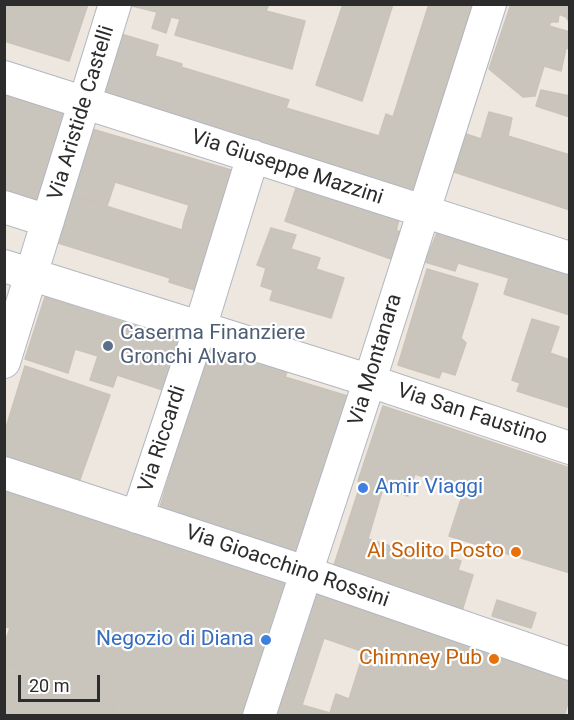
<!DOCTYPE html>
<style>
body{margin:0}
#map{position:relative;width:574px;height:720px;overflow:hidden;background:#ede7df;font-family:Roboto,sans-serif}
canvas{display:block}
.frame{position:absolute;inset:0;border:6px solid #2c2c2c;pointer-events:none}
.scale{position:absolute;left:18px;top:675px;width:82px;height:27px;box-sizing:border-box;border:3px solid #2c2c2c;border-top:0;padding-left:8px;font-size:18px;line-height:21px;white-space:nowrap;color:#2c2c2c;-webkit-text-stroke:4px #fff;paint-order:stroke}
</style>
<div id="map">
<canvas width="574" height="720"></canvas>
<div class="frame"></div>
<div class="scale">20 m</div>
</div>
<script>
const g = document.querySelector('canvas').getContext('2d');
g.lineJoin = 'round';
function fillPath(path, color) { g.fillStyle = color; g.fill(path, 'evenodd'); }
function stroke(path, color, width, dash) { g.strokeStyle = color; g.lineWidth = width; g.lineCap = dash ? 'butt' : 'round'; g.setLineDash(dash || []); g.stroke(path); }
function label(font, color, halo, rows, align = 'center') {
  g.font = font + ' Roboto,sans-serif'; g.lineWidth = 4.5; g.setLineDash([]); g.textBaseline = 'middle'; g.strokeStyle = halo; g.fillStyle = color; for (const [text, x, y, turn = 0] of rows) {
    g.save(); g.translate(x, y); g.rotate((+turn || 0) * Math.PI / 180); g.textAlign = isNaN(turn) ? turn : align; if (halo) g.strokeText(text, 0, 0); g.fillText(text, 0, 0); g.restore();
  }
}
const building = new Path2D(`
 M4,4h84l-19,57 -65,-20z
 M269,4l-3,7 39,10 -13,48 -117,-34 5,-16 -9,-2 -5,16 -14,-5 5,-16 -29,-7z
 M343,4h50l-31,97 -46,-16z
 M429,4h43l-60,188 -310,-95 19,-63 37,11 -3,11 27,8 -1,3 108,33 -3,8 93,28 7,-22 7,3z
 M511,4h59v19l-4,-6 -7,-3 -1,8h-7l-2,4 21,6v17l-4,-1 -5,23 -17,-5 -9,30 -12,1 -34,-28z
 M541,90l29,6v21l-34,-11z
 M4,95l64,19 -27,92 -37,-11z
 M489,112l23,6 -4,18 62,19v55l-119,-39 12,-38 18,6z
 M92,129l146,43 -18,60 -36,-11 5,-16 -74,-23 -8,24 -36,-11z
 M297,185l103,31 -4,15h4l-9,28 -106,-38z
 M71,195l111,35 2,-9 36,11 -19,60 -32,-10 1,-4 -115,-36z
 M271,228l25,7 -5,14 29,9 -4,11 28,9 -13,40 -61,-18 3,-10 -12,-4 5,-18 -9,-3z
 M439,228l78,24 -8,26 -51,-15 -3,8 -30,-9z
 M517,252l53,15v48l-66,-21z
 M427,269l51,15 -17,54 5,5 -11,32 -13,-4 -3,7 -41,-13z
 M45,297l143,46 -16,50 -55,-18 -4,12 -23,-7 8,-24 -23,-7 -7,24 -43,-14z
 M532,319l27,8 -9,26 20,7v48l-53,-17 3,-8 -8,-3z
 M208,345l79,27 -2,5 69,21 -54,158 -140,-49z
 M25,366l85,29 -33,93 -73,-24v-30z
 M383,406l187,62v105l-121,-37 15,-46 -49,-16 -7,22 -25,-8 -15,51 45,14 2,-8 46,16 -3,9 15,5 -11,36 -128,-46 27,-82 -3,-2z
 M4,488l284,92 -40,136h-137l5,-16 -112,-37v-18l6,-17 -6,-2z
 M309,584l201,70 -2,5 62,19v18l-6,20h-296zM324,638l40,14 -15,47 -13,-5 -6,19 -28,-8z
 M497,600l39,13 -5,15 -39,-12z
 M4,663l112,37 -5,16h-107z`);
fillPath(building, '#c9c5bd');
stroke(building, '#c9c3b9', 1.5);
const minor = new Path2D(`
 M4,77l566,181
 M4,207l44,14
 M4,266l348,109 218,73
 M4,362l111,-358
 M4,473l283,93 283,98
 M137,517l63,-189 53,-172
 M259,716l116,-352 115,-360`);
stroke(minor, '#b2b6bf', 34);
stroke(minor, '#fff', 32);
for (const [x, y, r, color] of [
 [108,346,6,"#5c6f8a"],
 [363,488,6,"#3f7fe0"],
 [516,552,6,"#e8710a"],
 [266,640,6,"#3f7fe0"],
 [494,659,6,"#e8710a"]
]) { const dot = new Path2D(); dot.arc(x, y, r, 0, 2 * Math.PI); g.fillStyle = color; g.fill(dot); stroke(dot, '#fff', 2); }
label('21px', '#2c2c2c', '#fff', [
 ["Via Aristide Castelli",82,113,-73],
 ["Via Giuseppe Mazzini",287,168,18],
 ["Via Montanara",376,360,-73],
 ["Via San Faustino",472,415,18],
 ["Via Riccardi",163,439,-72],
 ["Via Gioacchino Rossini",287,567,19]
]);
label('21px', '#4e5e75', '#fff', [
 ["Caserma Finanziere",120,334],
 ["Gronchi Alvaro",120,358]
], 'left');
label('21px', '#366cbe', '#fff', [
 ["Amir Viaggi",375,488],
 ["Negozio di Diana",254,640,"right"]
], 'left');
label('21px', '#c56008', '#fff', [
 ["Al Solito Posto",504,552],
 ["Chimney Pub",482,659]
], 'right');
</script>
